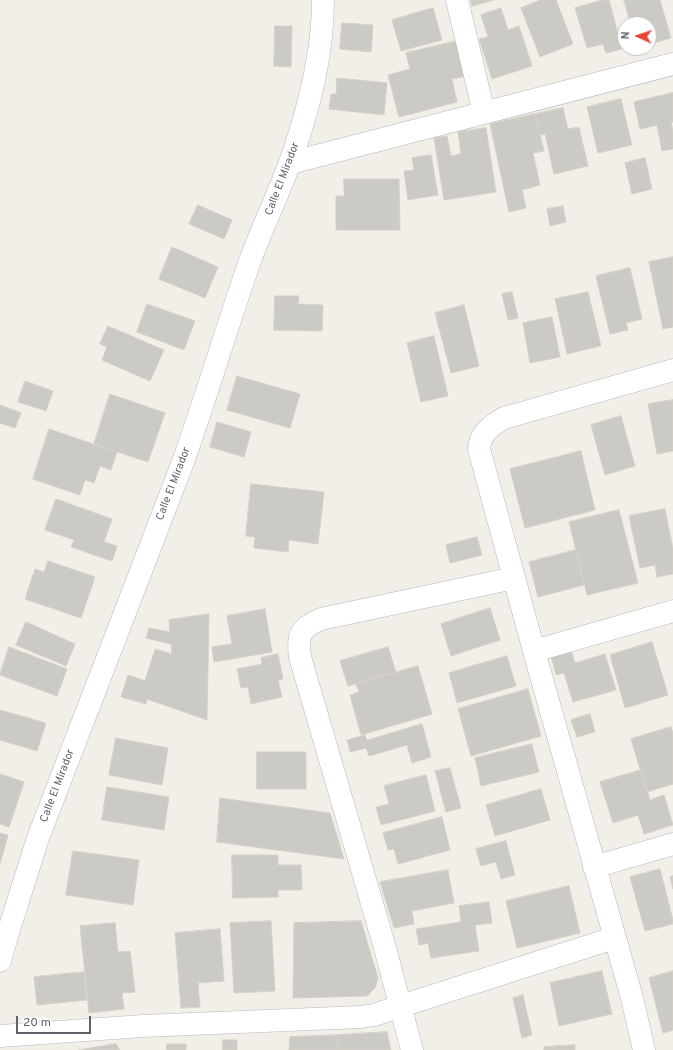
<!DOCTYPE html>
<style>
body{margin:0}
#map{position:relative;width:673px;height:1050px;overflow:hidden;background:#f1efe8;font-family:Overpass,sans-serif}
canvas{display:block}
.north{position:absolute;left:617px;top:16px;width:40px;height:40px;box-sizing:border-box;background:#fff;border:1px solid #bfc1c3;border-radius:50%;rotate:273deg;font-size:11px;font-weight:700;line-height:16px;text-align:center;color:#5f6368}
.north::after{content:'';display:block;margin:auto;width:14px;height:18px;background:#ea4335;clip-path:polygon(50% 0,100% 100%,50% 72%,0 100%)}
.scale{position:absolute;left:16px;top:1016px;width:75px;height:18px;box-sizing:border-box;border:2px solid #5f6368;border-top:0;padding-left:5px;font-size:12px;line-height:14px;white-space:nowrap;color:#5f6368;-webkit-text-stroke:3px #fff;paint-order:stroke}
</style>
<div id="map">
<canvas width="673" height="1050"></canvas>
<div class="north">N</div>
<div class="scale">20 m</div>
</div>
<script>
const g = document.querySelector('canvas').getContext('2d');
g.lineJoin = 'round';
function fillPath(path, color) { g.fillStyle = color; g.fill(path, 'evenodd'); }
function stroke(path, color, width, dash) { g.strokeStyle = color; g.lineWidth = width; g.lineCap = dash ? 'butt' : 'round'; g.setLineDash(dash || []); g.stroke(path); }
function label(font, color, halo, rows, align = 'center') {
  g.font = font + ' Overpass,sans-serif'; g.lineWidth = 4; g.setLineDash([]); g.textBaseline = 'middle'; g.strokeStyle = halo; g.fillStyle = color; for (const [text, x, y, turn = 0] of rows) {
    g.save(); g.translate(x, y); g.rotate((+turn || 0) * Math.PI / 180); g.textAlign = isNaN(turn) ? turn : align; if (halo) g.strokeText(text, 0, 0); g.fillText(text, 0, 0); g.restore();
  }
}
const building = new Path2D(`
 M471,0h23l-22,6z
 M541,0h15l17,44 -33,13 -19,-49z
 M603,0h6l13,49 -16,4 -3,-9 -16,4 -12,-40z
 M624,0h36l11,38 -21,6 -1,-20h-4l-1,-3 -13,3z
 M433,8l9,32 -41,11 -9,-31z
 M501,8l7,22 11,-4 13,40 -40,13 -13,-40 9,-2 -7,-22z
 M342,23l31,2 -2,27 -31,-3z
 M275,26h17l-1,41 -17,-1z
 M457,41l9,35 -14,3 5,23 -58,15 -11,-42 22,-6 -4,-16z
 M337,78l50,5 -3,32 -55,-6 2,-15h5z
 M673,93v29h-2l2,9v18l-11,2 -5,-26 -17,4 -6,-27z
 M621,99l11,46 -34,8 -11,-46z
 M563,108l5,21 11,-2 9,39 -34,8 -9,-40 -5,1 -5,-21z
 M535,114l9,37 -11,2 7,32 -18,5 4,18 -17,4 -19,-88z
 M486,128l10,64 -52,8 -10,-62 13,-2 4,20 10,-2 -3,-22z
 M431,155l7,40 -30,5 -4,-29 10,-1 -2,-12z
 M645,158l7,31 -20,5 -7,-31z
 M344,179h55l1,51h-64v-34h8z
 M198,205l34,15 -8,19 -35,-15z
 M563,206l3,16 -16,4 -3,-17z
 M172,247l46,20 -13,31 -46,-19z
 M673,257v70l-10,2 -14,-67z
 M630,268l12,51 -16,4 2,7 -18,4 -14,-58z
 M512,292l6,26 -10,2 -6,-26z
 M588,292l13,54 -34,8 -12,-55z
 M275,296h24l-1,8 25,1 -1,26 -48,-1z
 M147,304l48,17 -11,29 -47,-18z
 M464,305l15,61 -28,7 -16,-60z
 M552,317l8,40 -30,6 -7,-40z
 M108,326l56,24 -14,31 -48,-21 5,-13 -7,-3z
 M434,336l14,60 -27,6 -14,-59z
 M237,376l63,18 -10,34 -63,-18z
 M25,381l28,10 -7,20 -28,-9z
 M110,394l55,19 -17,49 -54,-18z
 M673,400v51l-16,3 -9,-50z
 M0,405l21,8 -6,15 -15,-5z
 M621,416l14,50 -30,9 -14,-50z
 M217,422l34,10 -7,25 -34,-10z
 M49,429l68,23 -6,18 -11,-4 -6,17 -9,-3 -5,15 -47,-16z
 M581,451l14,59 -70,18 -15,-59z
 M251,484l73,8 -6,52 -29,-4 -1,12 -34,-4 1,-11 -9,-1z
 M56,499l56,20 -8,23 13,4 -5,15 -41,-14 3,-7 -29,-10z
 M665,509l8,40v25l-16,3 -2,-12 -15,3 -11,-52z
 M619,510l19,73 -51,12 -18,-73z
 M477,537l5,18 -32,8 -4,-18z
 M576,550l8,35 -46,12 -9,-35z
 M48,561l47,16 -14,41 -56,-19 10,-30 9,3z
 M490,608l10,32 -49,16 -10,-32z
 M265,609l7,43 -58,10 -2,-15 20,-3 -5,-28z
 M209,614l-2,106 -60,-21 -1,5 -25,-7 7,-22 17,6 10,-32 17,5 -1,-10 -25,-6 3,-10 21,4 -1,-12z
 M26,622l49,22 -9,22 -50,-21z
 M652,642l16,53 -43,13 -15,-53z
 M9,647l58,22 -10,27 -57,-21z
 M388,647l8,25 -48,14 -8,-25z
 M571,650l4,13 30,-9 11,36 -43,12 -9,-29 -8,2 -5,-19z
 M278,654l5,25 -5,1 4,17 -31,7 -3,-17 -7,1 -4,-19 25,-5 -1,-6z
 M507,656l9,30 -59,17 -8,-30z
 M418,666l14,48 -71,21 -11,-40 9,-3 -3,-8z
 M528,689l13,47 -70,20 -13,-47z
 M0,710l46,13 -9,28 -37,-11z
 M590,714l5,18 -18,5 -6,-17z
 M422,724l9,33 -19,6 -5,-18 -38,11 -3,-8 -16,4 -3,-12 18,-5 2,5z
 M671,727l2,6v51l-26,8 -16,-53z
 M116,738l52,10 -6,37 -53,-10z
 M532,744l7,28 -58,14 -6,-28z
 M257,752h49v37h-49z
 M450,768l11,40 -15,4 -11,-41z
 M641,770l9,30 14,-5 9,30 -29,9 -6,-19 -25,8 -13,-41z
 M0,774l24,8 -15,45 -9,-3z
 M426,775l9,36 -54,14 -5,-18 13,-3 -5,-18z
 M107,787l62,10 -5,33 -62,-10z
 M541,789l9,31 -55,16 -9,-31z
 M220,798l110,15 14,46 -127,-17z
 M442,817l8,33 -52,14 -4,-15 -6,1 -5,-17z
 M0,833l8,2 -8,29z
 M506,841l9,34 -14,4 -5,-17 -15,4 -5,-17z
 M73,851l66,9 -6,45 -67,-10z
 M232,855h46v10h23l1,25h-24v7l-45,1z
 M660,869l13,51v4l-28,7 -15,-54z
 M448,870l6,33 -42,8 2,13 -20,4 -14,-46z
 M673,876v13l-3,-12z
 M569,886l11,47 -63,15 -11,-47z
 M489,902l3,21 -17,2 4,26 -48,7 -3,-15 -9,2 -3,-16 45,-7 -2,-16z
 M271,921l4,70 -41,2 -4,-70z
 M361,921l17,57 -3,10 -8,8 -74,2 1,-75z
 M115,923l3,29 12,-1 5,41 -13,1 2,16 -35,4 -9,-87z
 M220,929l4,52 -26,2 2,24 -19,1 -6,-75z
 M602,971l10,43 -53,12 -9,-43z
 M673,971v59l-10,3 -14,-55z
 M84,972l3,28 -50,5 -3,-28z
 M523,995l9,40 -10,3 -9,-40z
 M387,1032l4,18h-53v-15z
 M338,1035v15h-49l1,-13z
 M223,1040h14v10h-14z
 M116,1044l4,6h-41z
 M167,1044h19v6h-19z
 M575,1045v5h-31v-3z`);
fillPath(building, '#cccac5');
stroke(building, '#d6d1c6', 1);
const minor = new Path2D(`
 M457,0l27,113
 M290,163l383,-99
 M534,651l139,-40
 M594,867l79,-23
 M0,961l7,-25 31,-98 145,-376c24,-67 44,-136 68,-204 13,-35 30,-69 42,-104 17,-50 30,-101 30,-154
 M0,1036l143,-10 218,-9 13,-2 27,-9 213,-68
 M412,1050l-27,-102 -85,-291c-3,-22 0,-29 21,-38l193,-41
 M644,1050l-12,-52 -98,-347 -55,-202c1,-16 12,-23 25,-31l169,-48`);
stroke(minor, '#b5b8bc', 23);
stroke(minor, '#fff', 22);
label('11px', '#5f6368', '#fff', [
 ["Calle El Mirador",283,179,-69],
 ["Calle El Mirador",174,484,-69],
 ["Calle El Mirador",58,786,-69]
]);
</script>
